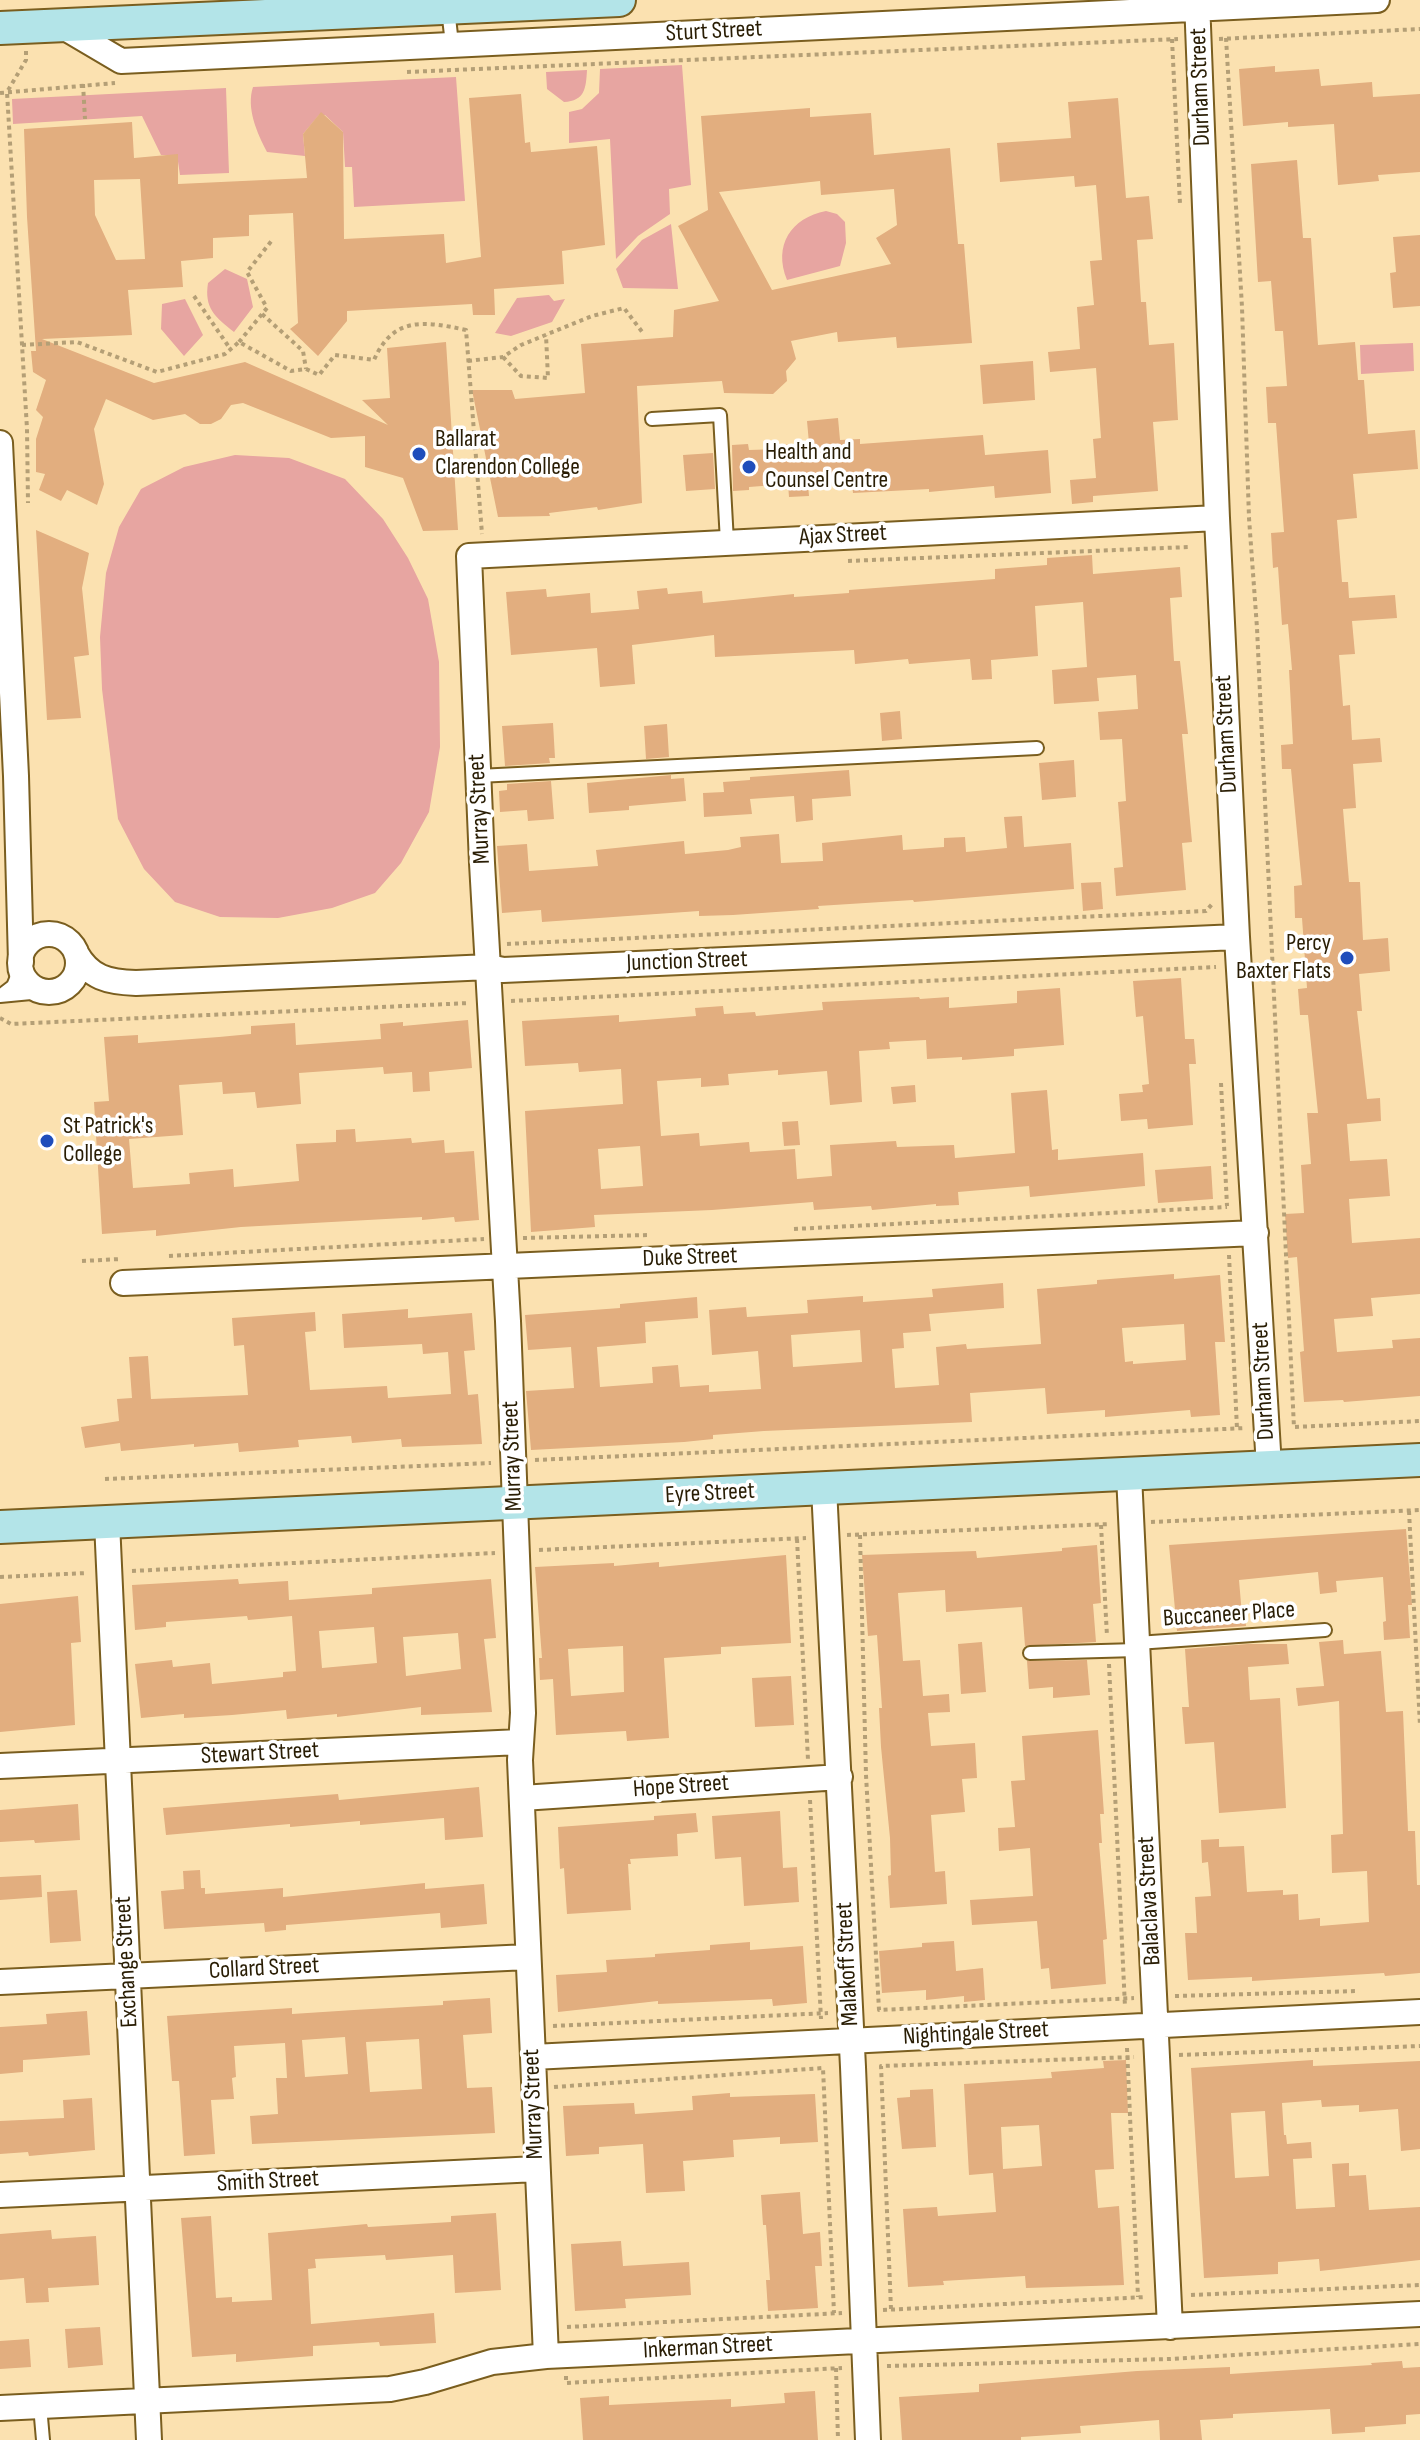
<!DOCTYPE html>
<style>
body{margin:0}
canvas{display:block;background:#fbe1b0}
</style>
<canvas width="1420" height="2440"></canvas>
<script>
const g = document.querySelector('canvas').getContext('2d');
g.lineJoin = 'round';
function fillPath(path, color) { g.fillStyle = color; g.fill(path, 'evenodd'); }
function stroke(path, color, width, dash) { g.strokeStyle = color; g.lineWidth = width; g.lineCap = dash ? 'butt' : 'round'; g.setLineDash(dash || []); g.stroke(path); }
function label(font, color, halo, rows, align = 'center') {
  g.font = font + ' "Sofia Sans Condensed",sans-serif'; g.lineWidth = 7; g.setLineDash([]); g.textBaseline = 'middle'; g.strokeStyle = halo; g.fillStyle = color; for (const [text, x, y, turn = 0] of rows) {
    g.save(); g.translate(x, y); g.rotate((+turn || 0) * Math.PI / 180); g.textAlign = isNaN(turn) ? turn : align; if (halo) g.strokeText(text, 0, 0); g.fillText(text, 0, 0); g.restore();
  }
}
fillPath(new Path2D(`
 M682,65l9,120 -22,4 1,25 -32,22 -22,23 -6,-120 -41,4v-31l13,-3 17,-16 1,-24z
 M587,70c-1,18 -2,31 -23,32l-17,-13 -1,-17z
 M456,77l9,124 -111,6 -2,-40h-7l-2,-35 -18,-17h-6l-16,19 2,22 -38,-4c-10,-19 -21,-44 -14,-65z
 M226,88l3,85 -49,2 -3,-20h-16l-19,-39 -129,8 -1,-25z
 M826,211l11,3 8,8 1,21 -6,23 -53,14c-14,-35 4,-62 39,-69z
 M671,224l7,65 -55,-1 -7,-19 26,-29z
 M225,269l22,10 6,28 -19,25c-19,-15 -30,-24 -26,-49z
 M549,295l5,6 11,-2 -13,23 -41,14 -16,-3 22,-35z
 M185,299l18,36 -19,21 -23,-27 1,-25z
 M1413,343l1,28 -53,3 -1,-29z
 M235,455l54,3 56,21 38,40 25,39 20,41 11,63 1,85 -11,65 -28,51 -26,30 -43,15 -54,10 -58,-1 -45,-15 -31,-33 -26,-50 -16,-130 -2,-52 6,-64 13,-46 22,-38 43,-22z`), '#e7a5a1');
fillPath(new Path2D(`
 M1275,66v6l44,-3 2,17 51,-4 1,15 47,-3v78l-42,3 1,6 -41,4 -4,-61 -46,3v-5l-45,4 -4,-57z
 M521,94l4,49 5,-1 1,10 66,-6 8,99 -43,6 2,33 -70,5 1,26h-22l-1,-11 -125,7v10l-29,35 -28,-27 8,-6 -5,-110 -44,2v21l-36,2v20l-32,3 2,26 -55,3 4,45 -90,4 112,44 91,-21 143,63 -26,-25 28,-2 -3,-50 59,-6 12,188 -35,1 -20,-53 -38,-11v-31l-34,2 -88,-35 -12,2 -10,14 -10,5h-11l-15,-10 -32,6 -47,-21 -12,30 10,55 -7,21 -30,-15 -6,11 -22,-11 6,-16 -9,-2v-33l7,-22 -7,-7 10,-30 -13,-8 -2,-21h5l-9,-134 -3,-88 108,-7 2,36 44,-4v30l129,-6 -4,-44 18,-22 22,20 1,107 100,-5 2,29 35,-6 -12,-159zM140,179l5,80 -29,1 -21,-45 -1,-35z
 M1118,98l8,100 23,-2 4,43 -16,1 4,62h5l3,43 25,-2 4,77 -25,2 5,69 -65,5v6l-21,2 -2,-24 26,-2 -3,-39 8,-1 -5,-70 -46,4 -2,-20 32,-3 -3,-42 17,-2 -4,-44 12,-1 -6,-75 -21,2 -1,-11 -74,6 -3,-39 74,-5 -3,-36z
 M810,108v9l61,-4 3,42 76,-7 8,96h6l8,99 -75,5 -1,-11 -58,5 -1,-10 -46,9 5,18 -10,12 1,10 -14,13 -49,-1 -2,-12 -85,5 5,117 -44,7 -1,-3 -48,6 1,3 -52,1 -26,-127h40l3,9 70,-6 -4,-49 92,-7 1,-27 45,-9 -41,-75 30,-16 -7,-94zM820,181l1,14 73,-6 3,36 -21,13 15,26 -119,26 -53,-98z
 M1297,160l6,78h8l7,107 37,-3 3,38h6l4,54 47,-4 3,39 -65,5 4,44 -20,2 5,62h6l1,16 46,-3 2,23 -45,3 3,33 -16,1 4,51 7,-1 2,35 28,-2 2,24 -29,2 3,44 -13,1 6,73h11l3,58 25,-2 2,33 -31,3 3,37h-5l10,88 13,-1 1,23 -34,3 3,37 37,-2 3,37 -41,3 3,44 68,-5v56l-49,4 2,18 -39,3 3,33 56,-4 -1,-8 28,-2v58l-76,6 -1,-2 -39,2 -4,-50 4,-1 -7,-94 -9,1 -3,-44 19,-1 -3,-48 10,-1 -4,-51h11l-10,-98h-8l-2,-26 9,-1 -5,-70h-7l-1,-32 8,-1 -11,-116h-9l-1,-24 12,-1 -4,-74h3l-4,-46 -6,1 -4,-58 -5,1 -2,-35 13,-1 -8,-109h-8l-2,-36 21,-1 -4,-55h-8l-4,-50 -13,1 -7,-118z
 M1420,235v71l-27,2 -3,-35 6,-1 -3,-35z
 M1033,361l2,39 -52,4 -3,-39z
 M838,418l2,22 20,-1v5l123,-9 2,20 63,-5 3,43 -56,5 -1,-12 -65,6v-3l-76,4 -1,-11 -44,3 1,11 -20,1 -1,-13 -39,3v3l-16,1 -1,-46 16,-1 1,6 31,-1v-4l29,-2 -2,-22z
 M713,453l2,36 -29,2 -3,-36z
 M36,530l53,23 -7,35 7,67 -15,2 7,61 -34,2z
 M1092,555l1,19 87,-7 2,30 -12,1 4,63h6l8,73h-6l10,108 -10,1 4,47 -70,6 -2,-28 9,-1 -5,-65 8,-1 -4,-62 -22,1 -2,-28 40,-3 -2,-34 -39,3 2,23 -45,3 -2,-34 35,-3 -4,-65 -48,4 3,50 -47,4 1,19 -20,1 -2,-21 -61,5 -1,-5 -53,5 -1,-14 -139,7 -1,-22 -82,10 3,39 -35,3 -3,-39 -86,7 -5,-63 40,-3 1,8 43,-4 1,20 48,-4 -2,-18 30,-3 1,6 34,-3 1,12 91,-9v3l55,-4v-3l146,-11v-10l52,-4v-7z
 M900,711l2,28 -20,2 -2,-28z
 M553,723l2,35h-6l1,5 -45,3 -3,-40z
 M667,724l2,33 -23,2 -2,-33z
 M1074,760l2,37 -34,3 -3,-37z
 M849,770l2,26 -39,3 1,21 -17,2 -2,-26 -44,3 2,15 -48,3 -1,-24 21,-1 -1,-10 27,-2v-3z
 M671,775v4l13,-1 2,23 -57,5v4l-40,3 -2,-30z
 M551,781l3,38 -26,2 -1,-11 -27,2 -1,-21 8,-1v-6z
 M1022,816l2,31 47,-4 3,46 -160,13 -1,-2 -95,6 1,3 -86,6 -34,1v-5l-157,11 -1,-12 -39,3 -5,-67 30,-2 2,27 69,-5 -2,-16 88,-9 1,13 43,-4 13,-3 -1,-10 39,-3 2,29 42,-2 -1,-18 80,-8 1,15 41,-3v-9l21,-1 1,15 41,-4 -3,-31z
 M1101,882l2,27 -20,2 -2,-28z
 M1181,978l4,61h9l2,25h-7l4,61 -45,4 -1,-10 -26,2 -2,-27 24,-2 -1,-7 7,-1 -6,-68 -7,1 -3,-36z
 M1060,988l4,57 -50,4v7l-52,4v-3l-35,2 -1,-19 -37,2 1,7 -31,2 3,51 -32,3 -3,-34 -49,4v-5l-50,4 1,11 -28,2v-9l-44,3 4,55 38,-3 1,13 49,-4 1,10 45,-3 2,30 35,-3 -2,-31 66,-4 1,6 57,-2 1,13 60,-5 -4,-60 36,-3 5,60 6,-1v11l85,-7 2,33 -115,11 -1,-11 -71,6 1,13 -23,1v-2l-64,6 -1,-4 -57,4 -1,-8 -101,8 -118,5 1,12 -64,5 -6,-121 98,-7 -2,-35 -42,3 -1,-9 -53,3 -3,-45 97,-6v7l77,-6 -1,-8 28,-2 1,8 31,-2 1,4 67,-6 -1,-8 97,-5 1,2 29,-2v11l68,-5v-12zM640,1146l3,40 -42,3 -3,-40z
 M468,1020l4,48 -43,4 1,19 -17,1 -1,-20 -28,2 -1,-7 -84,6 2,31 -44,4 -2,-16 -32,2 -1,-12 -43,3 4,50 -54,4 4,49 57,-4 -1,-11 44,-4 1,18 65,-6 -3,-37 40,-2v-12l19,-1 1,13 55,-4 1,5 32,-3 1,13 29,-2 5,69 -24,2 -1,-5 -32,3v-3l-181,10 -85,9v-6l-54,4 -8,-132 15,-1 -5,-64 34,-2v8l81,-6 32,-3v-8l44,-3 1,22 85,-6 -1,-15 23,-2v4z
 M915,1085l1,17 -23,2 -2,-17z
 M798,1121l2,24 -16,1 -2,-24z
 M1211,1166l2,33 -55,4 -3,-33z
 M1174,1274v5l46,-4 5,67h-10l5,73 -29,2 -1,-7 -85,7v-7l-58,4 -2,-26 -75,5 2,29 -208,9 -51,4v4l-29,3 -153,8 -5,-59 48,-3 -3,-41 -43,3 -3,-35 95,-7v-4l77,-7 1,21 -53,4 1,21 -49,4 3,40 53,-4 -1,-16 26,-2 2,22 29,-2v7l52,-3 -3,-38 -46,4 -3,-45 37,-3 1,10 61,-4 -1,-13 56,-4v6l70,-5 -1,-8 71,-6 1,25 -75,6 2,17 -28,2 1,15 -12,1 3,39 44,-3 -3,-38 30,-3 1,5 74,-5 -4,-55 60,-5v-4zM1184,1324l2,36 -53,4v-3l-8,1 -3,-34zM860,1330l2,32 -69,5 -2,-32z
 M408,1309v9l64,-5 3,37 -11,1 4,44 10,-1 4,50 -80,3 -1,-8 -49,4 -1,-7 -53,4 1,7 -60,5 -1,-9 -44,4v-3l-73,7 -1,-8 -35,5 -4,-21 38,-6 -2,-22 15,-1 -3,-41 19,-1 3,43 97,-4 -4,-50 -10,1 -2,-28 83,-6 1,19 -11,1 5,58 77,-4 1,12 63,-4 -3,-42 -25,2 -1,-10 -78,4 -2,-34z
 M1406,1529l6,76h-4l2,33 -26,2 -1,-18 3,-1 -3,-44 -47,4 1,11 -17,2 -2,-22 -79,8 3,35h3l1,11 -69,5 -8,-86z
 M1097,1545l4,58 -8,1 3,38 -71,4 -3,-39 -76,5 -1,-22 -47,3 5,68 17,-1 3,36 26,-2 1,18 -22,1 3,33 44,-3 2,35 -15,1 3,33 -34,3 4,57 10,-1 2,33 -57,4 -2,-32 3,-1 -1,-37 -9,-91 -2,-39h3l-5,-73 -9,1 -6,-81 114,-4 1,7 85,-7v-3z
 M786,1555l5,88 -70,4v7l-57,4 5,80 -42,3 -1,-10 -70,4 -3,-56 -13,1 -1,-22h3l-7,-91 79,-4v3l45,-4v5zM623,1646l1,46 -53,4 -3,-47z
 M238,1579l1,5 49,-3 1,19 83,-6v-6l119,-9 5,59 -12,1 8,73 -71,3v-8l-84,10v-3l-50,5 -1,-9 -54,5 -48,3v-4l-43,4 -6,-54 37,-4 1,7 37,-4 2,21 71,-7v-5l13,-1 -4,-55 -44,4 -1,-4 -81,6v5l-31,3 -3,-45zM374,1627l3,36 -55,5 -3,-37zM458,1633l3,36 -55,7 -3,-39z
 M78,1596l3,46 -10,1 4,82 -75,7v-128z
 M1343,1640l1,14 37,-3 5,61 17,-1 5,120h7l2,54h3v88l-35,3 -1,-3 -132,8v-4l-64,3 -3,-47h12l-2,-36 16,-1 -3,-34 -6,1 -1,-23 18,-1v8l25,-1 3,46 36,-2v5l15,-1 1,26 21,-2v8l49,-4 -2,-51 -35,2 -1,-38 12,-1 -4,-133 -41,5 -2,-18 28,-2 -5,-44z
 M982,1642l4,50 -25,2 -3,-50z
 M1248,1644h39l2,20 -41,3 2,33 30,-2 6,110 -67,5 -5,-71 -29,2 -3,-37h7l-4,-58z
 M1087,1660l3,35 -37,3v-11l-24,2 -2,-28z
 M791,1676l3,49 -39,2 -3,-49z
 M1098,1730l6,84h-4l2,29h-3l8,96 -4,1 3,44 -55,5 -2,-21 -8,1 -4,-48 -65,4 -2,-25 63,-4 -3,-48 -31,3 -1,-23 17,-1 -4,-46 14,-1 -3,-44z
 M479,1787l4,50 -38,3 -1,-22 -84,7v-4l-70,6v-3l-124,11 -3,-27 175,-14 1,6z
 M78,1804l2,36 -45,3 -1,-3 -34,2v-32z
 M780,1811l3,57 14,-1 2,35 -55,4 -3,-49 -26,2 -3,-43z
 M696,1813l2,19 -21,2 1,22 -48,3 1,5h-3l3,46 -64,4 -3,-46 -4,1 -2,-42 96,-7v-4z
 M200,1870l1,18h4v6l78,-6v9l142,-14v6l59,-5 3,40 -46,4 -1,-15 -154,12v5l-21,2 -1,-9 -100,6 -3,-38 23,-2 -1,-18z
 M41,1875l1,22 -42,3v-23z
 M77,1890l4,51 -31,2 -3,-51z
 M954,1941l2,30 27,-3 2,32 -21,2v-6l-38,4v-10l-44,3 -3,-42 43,-4v-4z
 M750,1942v8l53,-4 4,57 -34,3 -1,-7 -114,5v-3l-100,11 -2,-37 51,-3 -1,-12 49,-3v-3l55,-4v-5z
 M490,1998l2,35 -29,2 4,53 25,-1 3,46 -243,11 -2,-28 28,-2 -2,-36h11l-2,-35 -51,3 2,31 -4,1 2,21 -23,1 4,54 -31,2 -5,-75h-7l-5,-65 125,-8v6l62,-4 89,-5v-4zM345,2037l3,37 -43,3 -3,-37zM419,2039l3,50 -52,3 -4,-50z
 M87,2011l3,44 -67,5v12l-23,2v-47l47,-3 -1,-10z
 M1126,2060l2,53h-17l3,56 -19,1 3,38 21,-2 5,79 -98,3 -1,-12 -82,5 1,4 -36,2 -5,-78 34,-2 1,9 58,-4 -3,-39 -24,2 -5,-91 88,-6 -1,-6 53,-4 -1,-7zM1039,2125l3,41 -39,3 -2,-42z
 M1313,2060v6l107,-5v88l-19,2 -3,-42 -39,3v-7l-37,2 -1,-7 -39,3 2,32h2l1,9 24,-2 1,16 -19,1 3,50 39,-2 -3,-43 17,-1v13l17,-1 3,35 51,-3v53l-100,11 -1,-12 -41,3v12l-74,4 -13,-210zM1265,2111l4,65 -34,2 -4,-65z
 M933,2089l3,58 -34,2 -5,-51 13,-1v-7z
 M730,2093v4l85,-3 3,48 -38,2v-7l-47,3 1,17 -51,4 2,30 -39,2 -3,-49 -44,3v7l-33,2 -3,-50 71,-3 1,11 58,-4 -1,-14z
 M92,2098l3,52 -66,6 -1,-4 -28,2v-33l64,-3 -1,-18z
 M800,2192l3,42 17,-2 2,34h-7l3,42 -50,3 -2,-31h4l-4,-55h-3l-2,-30z
 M496,2213l5,77 -46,3 -2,-38 -67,5 -1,-5 -70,4 1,9 -8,1 3,55 123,-11 2,30 -56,3 -1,-4 -66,4v10l-77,6v-8l-44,3 -11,-139 30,-2 5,82 16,-1v5l40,-2 -4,-67 99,-9 1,3 83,-5v-6z
 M51,2230l1,9 44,-3 3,49 -51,3 1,14 -23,1 -2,-25 -24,2v-46z
 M621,2241l2,25 66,-4 2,33 -66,4 1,9 -51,3 -4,-67z
 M100,2327l3,38 -35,3 -3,-39z
 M29,2339l2,28 -31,2v-28z
 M1402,2361l1,7 17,-1v47l-14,1v9l-41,3v5l-33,2 -2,-25 -97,5v4l-33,2 2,20h-42l-1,-20 -79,6 1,7 -60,4v3h-119l-3,-43 80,-5v-8l158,-13 93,-4v7l142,-9 -1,-2z
 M815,2391l3,49h-235l-3,-42 29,-2v9l122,-6v8l54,-4 -1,-10z`), '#e2ae7f');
const service = new Path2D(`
 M448,9l4,35
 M652,419l68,-4 7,127
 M478,776l559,-28
 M0,996l52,-5
 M0,996l13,-10 8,-19
 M1137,1643l188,-13
 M1030,1653l107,-3
 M40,2406l3,34`);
const minor = new Path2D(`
 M1197,0l20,518 20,419 32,530
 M60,25l61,36 1256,-61
 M0,443l16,333 5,186
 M20 963a29 29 0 1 1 58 0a29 29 0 1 1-58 0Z
 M76,953c14,25 32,29 60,30l353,-16 14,3 734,-33
 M123,1283l1133,-50
 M1129,1475l41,852
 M824,1488l29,579 15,373
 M107,1522l42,918
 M0,1766l520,-24
 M522,1798l318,-21
 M0,1982l528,-25
 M533,2057l887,-45
 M0,2195l537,-26
 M546,2356l-26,-596 3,-47 -15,-392 -26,-458 -13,-307 748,-38
 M0,2408l390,-19 35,-7 67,-20 54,-6 874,-42`);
const secondary = new Path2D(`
 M0,28l619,-28
 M0,1527l1420,-67`);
stroke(service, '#7a5e1f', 16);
stroke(minor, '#7a5e1f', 28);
stroke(secondary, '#7a5e1f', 36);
stroke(new Path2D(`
 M1226,38l16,269 7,211 8,110 37,800
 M1172,39l8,165
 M1219,39l201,-10
 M26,51v9l-19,32 20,337 1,74
 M407,72l771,-33
 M83,84l2,35
 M0,93l115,-10
 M194,296l37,54
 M262,314l41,37 3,18
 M239,342l28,-34 -20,-36 26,-33
 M22,345l55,-3 80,30 68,-18 14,-12 52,29 15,-2 13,6 16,-20 39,5c19,-44 51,-39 92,-30l16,204
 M503,357l18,19 27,2 -2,-43
 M468,361l35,-4 18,-12 71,-29 32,-8 19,25
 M848,561l341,-14
 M507,944l699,-33 7,-8
 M511,1001l705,-34
 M0,1018l11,6 459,-21
 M1221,1083l6,123
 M794,1229l433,-22
 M523,1238l127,-3
 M1229,1255l8,174
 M169,1256l315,-17
 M82,1261l39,-2
 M1295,1427l125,-6
 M535,1460l711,-32
 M105,1479l386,-16
 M1409,1511l11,215
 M1151,1522l269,-12
 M1101,1525l6,111
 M847,1535l263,-11
 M860,1535l6,240 13,235 255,-12
 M797,1539l11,221
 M539,1550l267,-12
 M132,1571l363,-18
 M0,1577l87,-4
 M1109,1664l16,343
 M810,1800l11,219
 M1175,1996l183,-5
 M553,2026l275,-13
 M1127,2048l11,249
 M1179,2055l241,-9
 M554,2087l269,-19 11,245
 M1191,2295l229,-10
 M891,2309l-10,-243 253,-9
 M883,2310l263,-13
 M567,2327l275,-14
 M887,2366l282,-7 251,-15
 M836,2368l2,72
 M566,2376v7l276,-15`), '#b49f76', 4, [4, 4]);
stroke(service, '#fff', 12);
stroke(minor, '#fff', 24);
stroke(secondary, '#b3e4e8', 32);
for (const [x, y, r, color] of [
 [419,454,8,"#1f4dbb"],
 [749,467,8,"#1f4dbb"],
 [1347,958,8,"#1f4dbb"],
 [47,1141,8,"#1f4dbb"]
]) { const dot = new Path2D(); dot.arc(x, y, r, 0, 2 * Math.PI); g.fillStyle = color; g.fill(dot); stroke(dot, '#fff', 3); }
label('24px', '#291d04', '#fff', [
 ["Sturt Street",714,32,-3],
 ["Durham Street",1201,87,-92],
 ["Ajax Street",843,536,-3],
 ["Durham Street",1227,734,-93],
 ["Murray Street",480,809,-93],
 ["Junction Street",687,962,-2],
 ["Duke Street",690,1258,-2],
 ["Durham Street",1264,1381,-93],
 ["Murray Street",513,1456,-92],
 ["Eyre Street",710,1494,-3],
 ["Buccaneer Place",1229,1615,-4],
 ["Stewart Street",260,1754,-3],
 ["Hope Street",681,1787,-4],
 ["Balaclava Street",1150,1901,-93],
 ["Exchange Street",127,1962,-93],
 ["Malakoff Street",848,1964,-93],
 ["Collard Street",264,1969,-3],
 ["Nightingale Street",976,2034,-3],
 ["Murray Street",534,2104,-92],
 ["Smith Street",268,2182,-3],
 ["Inkerman Street",708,2348,-3]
]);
label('24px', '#291d04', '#fff', [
 ["Ballarat",435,440],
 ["Clarendon College",435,468],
 ["Health and",765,453],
 ["Counsel Centre",765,481],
 ["Percy",1331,944,"right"],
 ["Baxter Flats",1331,972,"right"],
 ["St Patrick's",63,1127],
 ["College",63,1155]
], 'left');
</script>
